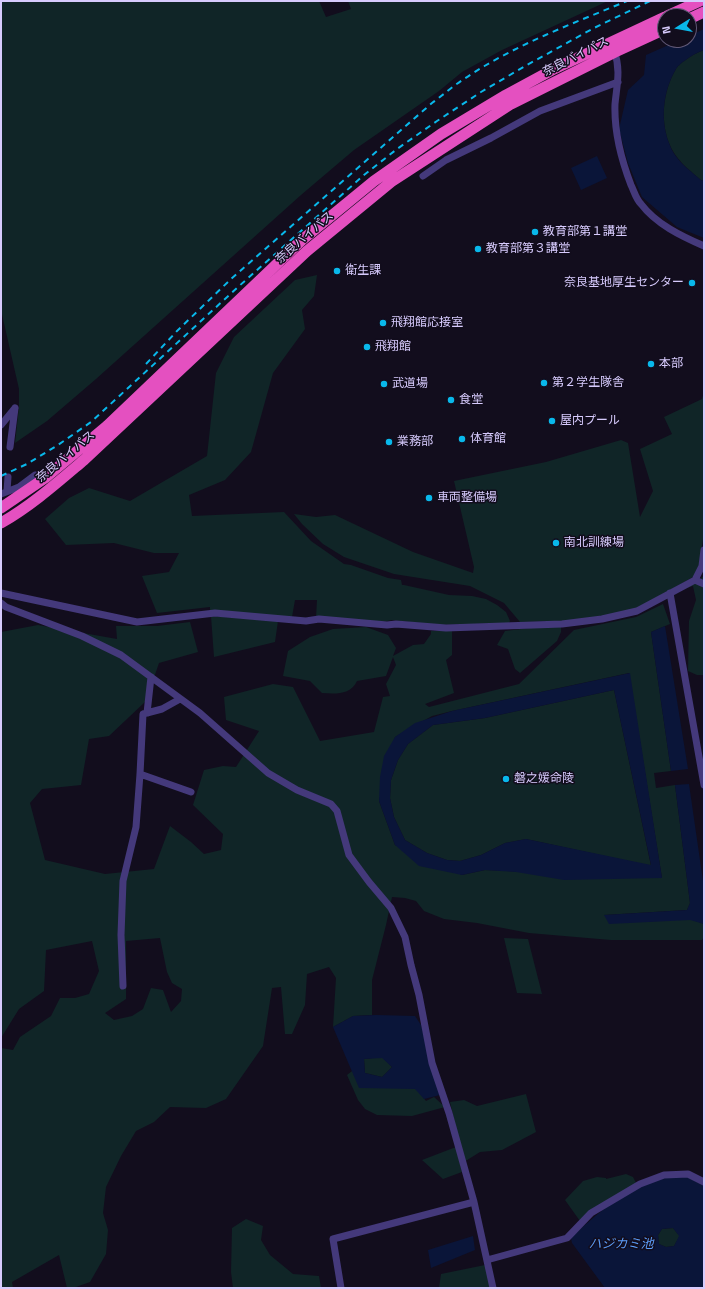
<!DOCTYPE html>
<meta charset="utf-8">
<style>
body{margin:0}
#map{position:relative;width:705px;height:1289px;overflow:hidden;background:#120d1d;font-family:"Titillium Web",sans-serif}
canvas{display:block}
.frame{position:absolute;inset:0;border:2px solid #d7cbfd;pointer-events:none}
.north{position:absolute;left:657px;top:8px;width:40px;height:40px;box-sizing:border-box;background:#120d1d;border:1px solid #615977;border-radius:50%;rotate:259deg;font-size:11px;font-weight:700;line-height:16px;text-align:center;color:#d7cbfd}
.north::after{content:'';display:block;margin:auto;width:14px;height:18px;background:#09b8eb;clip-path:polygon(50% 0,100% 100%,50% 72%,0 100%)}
</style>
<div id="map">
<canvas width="705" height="1289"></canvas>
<div class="frame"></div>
<div class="north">N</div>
</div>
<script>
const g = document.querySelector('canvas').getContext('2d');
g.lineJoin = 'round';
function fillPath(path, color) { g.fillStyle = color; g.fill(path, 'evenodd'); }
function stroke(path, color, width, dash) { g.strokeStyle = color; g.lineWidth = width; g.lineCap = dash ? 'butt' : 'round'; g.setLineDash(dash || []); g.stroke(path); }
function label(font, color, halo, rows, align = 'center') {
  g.font = font + ' "Titillium Web","Noto Sans JP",sans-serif'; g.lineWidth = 3; g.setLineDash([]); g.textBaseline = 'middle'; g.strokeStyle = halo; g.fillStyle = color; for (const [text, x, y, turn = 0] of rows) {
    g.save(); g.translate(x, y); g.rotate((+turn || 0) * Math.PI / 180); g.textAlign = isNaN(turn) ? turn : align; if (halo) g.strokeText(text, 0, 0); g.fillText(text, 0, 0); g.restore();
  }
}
fillPath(new Path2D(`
 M1,1h318l7,16 25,-8 -3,-8h260l-106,49 -40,22 -23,19 -85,59 -53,45 -205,184 -49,42 -32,22 4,-36v-18l-18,-79z
 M704,50v131l-3,-1c-13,-11 -26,-21 -32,-37 -9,-24 -6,-52 7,-74 3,-6 21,-17 28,-19z
 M317,275l-3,21 -12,14 3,19 -32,44 -22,79 -26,28 -36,15 3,21 92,-4 27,29 33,23 7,1 37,13 13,2 1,5h2l45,10 23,1 14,3 11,6 9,7 4,9 -1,2 -71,2 -46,-5 -14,3 -62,-5 1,-18h-22l-3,17 -82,-5v-5l-53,6 -15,-37 27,-4 10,-19h-25l-40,-10 -48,2 -21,-26 24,-21 20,-10 41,13 77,-45 9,-83 18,-36 61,-57z
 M704,392v141l-6,39 -5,5 -56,32 -25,6 -45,6 -47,1 -16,-19 -34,-17 -76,-12 -50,-17 -21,-13 -21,-20 -8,-10 22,3 19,-2 78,37 60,21 1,-6 -20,-86 92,-19 75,-22 7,3 12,74 13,-26 -13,-42 32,-15 -8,-17 38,-18z
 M704,575v100h-7l-9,-4 1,-50 7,-21 -3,-14 -6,2 17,-12z
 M663,604l7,20 -19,8 20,139 -17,2 2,15 19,-3 15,118 -3,7 -83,5 89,5 11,4v13l-2,3h-91l-82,-7 -52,-10 -33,-4 -20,-8 -8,-10 -11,-3 -13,-1 -6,28 -14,55v35l-19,1 -20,11 3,-49 -7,-11 -22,7 -2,31 -13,29h-7l-4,-47 -9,1 -9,58 -37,53 -20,9 -36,-1 -16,15 -18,9 -15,25 -15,31 -3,26 5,17 -2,24 -16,28 -17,6h-6l-8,-33 -47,27 1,6h-12v-240l12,2 7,-13 31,-21 9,-18h15l14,-4 10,-23 -7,-30 -46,9 -2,41 -25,18 -18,29v-406l37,-7 79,14 -1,-13h41l33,-4 8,30 -39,11 -13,38 -37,35 -20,3 -8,46 -39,4 -12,14 15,57 60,14 49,-5 16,-43 21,16 13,12 17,-4 2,-16 -30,-29 11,-35 19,-4 13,1 23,-36 -33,-11 -2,-23 49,-13 20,3 27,54 54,-9 9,-35 7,-1 -4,-12 10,-19 -3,-8 -7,19 -29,5c-6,14 -22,13 -35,12l-12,-12 -27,-5 5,-25 22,-14 23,-8 33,-2 22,8 8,13 -3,8 20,-11 11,-1 7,-10v-3h21v24l-6,5 8,33 -29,11 4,3 90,-23 55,-54 62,-13zM629,673l33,205 -177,-8 -23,5 -67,-30 -16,-44 16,-64 37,-21 20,-5zM160,938l7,34 5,11 10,6 -1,12 -10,11 -8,-22 -12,-2 -8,21 -11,7 -18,4 -9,-7 21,-14v-58z
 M211,616l67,5 -3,21 -61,15z
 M561,624v8l-4,9 -37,32 -5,-4 -7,-20 -11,-4 8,-14z
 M614,690l37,176 -125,-27 -21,4 -24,12 -21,6 -13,-1 -20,-7 -22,-13 -11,-23 -4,-19 1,-18 7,-20 10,-16 25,-19 52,-7z
 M504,938l24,1 14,55 -25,-1z
 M382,1057l10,10 -10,10 -17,-4 -1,-14z
 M352,1071l63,16 11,14 8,-4 11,10 -33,9 -35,-1 -12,-6 -7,-9 -11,-25z
 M526,1094l10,38 -34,18 -22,2 -16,10 -14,-60 14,-2 13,6z
 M456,1147l6,25 -19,7 -21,-19z
 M626,1174l7,3 4,8 -57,36 -15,-21 18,-19 14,-4 9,1v1z
 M246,1219l17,7 -2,14 9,15 23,19 26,2 2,12h-88l-2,-16 1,-44z
 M673,1228l7,8 -6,10 -8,1 -7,-3 -1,-9 4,-6z
 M485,1265l6,23h-52l2,-14z`), '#102527');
fillPath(new Path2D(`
 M704,29v21c-7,2 -25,13 -28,19 -13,22 -16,50 -7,74 5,16 19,26 32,37l3,1v57l-27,-11 -35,-30 -14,-34 -9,-34 9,-39 16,-15 2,-20 34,-15h9v-4z
 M597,156l10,22 -26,12 -10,-22z
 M665,626l23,143 -17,2 -20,-139z
 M630,673l32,205 -98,2 -48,-8 -31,-2 -23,5 -43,-9 -24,-21 -16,-44 1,-24 4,-21 11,-19 20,-14 37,-12zM614,690l37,175 -125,-26 -21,4 -24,12 -21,6 -13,-1 -20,-7 -22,-13 -11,-23 -4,-19 1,-18 7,-20 10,-16 25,-19 52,-7z
 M689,784l15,104v36l-14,-4 -81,4 -5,-9 83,-5 3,-7 -15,-118z
 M376,1015l39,1 6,9 19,70 -16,4 -9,-10 -56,-1 -26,-61 20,-11zM382,1058l10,9 -10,10 -17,-4 -1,-14z
 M685,1176l19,10v102h-99l-33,-45 -1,-5c24,-23 59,-53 92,-60 7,-2 15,-1 22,-2zM673,1228l6,8 -5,10 -8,1 -7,-3 -1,-9 4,-6z
 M473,1236l2,14 -44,18 -3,-18z`), '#0a1539');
stroke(new Path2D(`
 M614,50c7,20 3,34 1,54 -1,28 6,55 16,81 3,6 5,14 10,19 15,20 40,32 63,42
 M423,176l23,-16 45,-22 49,-27 78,-29
 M1,425l14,-17
 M10,447l5,-39
 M7,491l1,-14
 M1,494l18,-7 16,-12 14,-1
 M695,580l9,4
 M1,593l136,29 78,-9 91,8 13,-2 68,6 9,-1 50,4 116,-4 40,-5 35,-8 58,-31 7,-14 2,-16
 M670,593l34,192
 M1,603l5,4 76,29 39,19 79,58 68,60 29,17 34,14 6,7 12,44 20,27 22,26 14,29 6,28 8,30 13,68 17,50 25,89 19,86
 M147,713l4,-36
 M140,774l51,18
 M123,986l-2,-51 2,-54 13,-54 4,-53 3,-60 19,-5 18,-10
 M487,1260l80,-22 24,-25 49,-29 24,-9 24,-1 16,8
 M341,1288l-8,-49 141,-37`), '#44397b', 7);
stroke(new Path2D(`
 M667,16l33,-15
 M689,19l15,-7
 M1,508l44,-30 62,-52 195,-186 72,-59 67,-47 65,-39 48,-26 111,-52
 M1,523c30,-17 57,-41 83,-63l223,-209 84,-69 120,-78 104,-52 50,-23`), '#e450c0', 11);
stroke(new Path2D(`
 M146,364l31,-33 54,-52 201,-176c11,-8 21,-17 32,-24 50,-34 108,-55 163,-78
 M1,476l26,-12 31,-19 33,-23 147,-135 126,-112 33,-26 40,-28 44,-29 46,-27 67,-37 56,-27`), '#09b8eb', 2, [6, 5]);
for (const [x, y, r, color] of [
 [535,232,4,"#09b8eb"],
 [478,249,4,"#09b8eb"],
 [337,271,4,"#09b8eb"],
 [692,283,4,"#09b8eb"],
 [383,323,4,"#09b8eb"],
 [367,347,4,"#09b8eb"],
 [651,364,4,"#09b8eb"],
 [544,383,4,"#09b8eb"],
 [384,384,4,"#09b8eb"],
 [451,400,4,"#09b8eb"],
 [552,421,4,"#09b8eb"],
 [462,439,4,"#09b8eb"],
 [389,442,4,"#09b8eb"],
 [429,498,4,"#09b8eb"],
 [556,543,4,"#09b8eb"],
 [506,779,4,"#09b8eb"]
]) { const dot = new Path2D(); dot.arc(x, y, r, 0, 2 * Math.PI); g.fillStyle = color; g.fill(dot); stroke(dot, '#120d1d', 1.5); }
label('12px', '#d7cbfd', '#120d1d', [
 ["奈良バイパス",576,57,-27],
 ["奈良バイパス",305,238,-41],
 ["奈良バイパス",66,457,-40]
]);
label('12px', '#d7cbfd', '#120d1d', [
 ["教育部第１講堂",543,232],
 ["教育部第３講堂",486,249],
 ["衛生課",345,271],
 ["奈良基地厚生センター",684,283,"right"],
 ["飛翔館応接室",391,323],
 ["飛翔館",375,347],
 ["本部",659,364],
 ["第２学生隊舎",552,383],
 ["武道場",392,384],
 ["食堂",459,400],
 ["屋内プール",560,421],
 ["体育館",470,439],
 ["業務部",397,442],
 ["車両整備場",437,498],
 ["南北訓練場",564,543],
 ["磐之媛命陵",514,779]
], 'left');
label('italic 13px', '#5d9df9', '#120d1d', [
 ["ハジカミ池",621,1245]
]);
</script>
